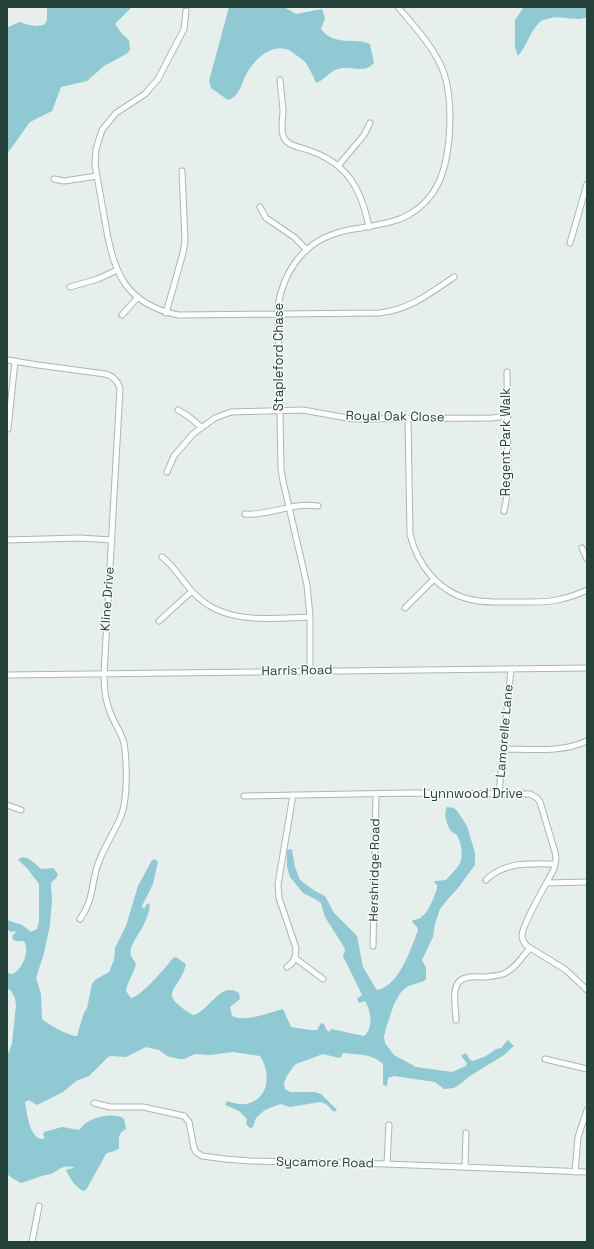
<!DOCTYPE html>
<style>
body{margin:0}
#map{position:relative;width:594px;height:1249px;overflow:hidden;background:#e6efeb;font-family:"Space Grotesk",sans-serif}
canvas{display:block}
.frame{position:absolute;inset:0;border:8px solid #24423a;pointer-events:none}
</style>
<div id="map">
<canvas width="594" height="1249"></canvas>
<div class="frame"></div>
</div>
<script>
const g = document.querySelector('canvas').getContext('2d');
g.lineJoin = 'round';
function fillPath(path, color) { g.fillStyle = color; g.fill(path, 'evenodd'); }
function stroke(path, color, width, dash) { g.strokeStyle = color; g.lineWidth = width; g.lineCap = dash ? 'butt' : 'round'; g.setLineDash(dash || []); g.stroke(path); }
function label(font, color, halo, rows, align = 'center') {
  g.font = font + ' "Space Grotesk",sans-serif'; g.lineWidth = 3; g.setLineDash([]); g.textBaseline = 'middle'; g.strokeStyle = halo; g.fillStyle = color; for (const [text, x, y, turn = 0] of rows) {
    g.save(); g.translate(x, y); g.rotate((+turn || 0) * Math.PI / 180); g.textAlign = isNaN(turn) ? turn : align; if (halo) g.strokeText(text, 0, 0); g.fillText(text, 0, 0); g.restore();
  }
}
fillPath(new Path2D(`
 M47,7h85l-17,17 7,10 7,6 1,9 -2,4 -24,13 -17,15 -26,6 -9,24 -22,11 -23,32 1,-127 12,-5c9,3 16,6 25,2l2,-4z
 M229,7h55l12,7 26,-5 3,9 -4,11c13,18 34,8 49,15l4,19c-9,10 -19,4 -30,5 -15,1 -18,12 -28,15 -3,-7 -6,-14 -10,-20 -3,-3 -7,-6 -10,-8 -3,-2 -6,-5 -10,-6 -16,-4 -30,10 -38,22 -7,11 -7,25 -20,29l-17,-12 -2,-7z
 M524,7h63c0,2 1,7 0,9 -4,7 -29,-1 -36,2 -4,1 -9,2 -11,4 -10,9 -13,24 -22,34l-3,-8v-28z
 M447,807l7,1 4,4 9,14 8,27v12l-17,23 -10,11 -8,10 -5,15 -2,13 -11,23 4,8v11l-2,2 -16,5 -7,6 -7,12 -8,24 -2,9 1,6 9,12 22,12 36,5 14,-6 1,-3 -6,-7 1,-1 4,-2 4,7 3,1 13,-5 10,-7 5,-1 7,-8 6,6 -10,9 -34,21 -11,9 -5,3 -10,1 -9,-7 -41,-6 -6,2 -1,8 -4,-1v-21c-12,-11 -25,-9 -40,-11l-2,4 -2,1 -16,-4 -27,10 -3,3 -6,9 -3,7 1,6 5,3h25l6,2 16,16 -3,2 -8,-8 -6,-2 -30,5 -10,-3 -15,6 -5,4 -4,4 -3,9 -3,1 -4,-4 1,-5 -8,-8 -14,-6 2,-4c6,2 13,4 19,3 24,-5 25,-31 14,-48l-27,-4 -23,3 -15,-1 -11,5h-5l-12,-3 -8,-6 -13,-3 -20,10 -15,-1 -3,1 -19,19 -13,5 -13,11 -26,13 -8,-5 -4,2c2,11 4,34 16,37l4,-1 -2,-3 1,-3 18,-5 17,3c2,-2 4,-5 7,-7 9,-6 29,-11 38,-4l2,10c-9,4 -7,11 -7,19 -4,4 -8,3 -13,6l-20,36 -3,1c-10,-6 -11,-11 -17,-20l2,-2 7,-1c-14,-6 -20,8 -30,7l-24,8 -9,-5 -5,-4v-118l5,-12 4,-39 -1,-7 -4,-7 -4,-3v-15l6,1c10,-6 17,-23 11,-33h-7l-4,-1 -1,-4 4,-4 -2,-1 -3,1 -4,-3v-9l15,5 9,7 6,-3 2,-8v-37l-12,-16 -9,-8c7,-8 17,4 23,9l12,-1 5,6 -1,3 -6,6v3l1,14 -2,25 -6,28 -8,25 5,16 1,25c7,6 27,17 35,17 3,-8 5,-22 10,-28l5,-24 3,-4 14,-8 5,-12 1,-12 11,-22 12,-40 14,-26 3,-1 3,3 -5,22 -11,22 2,3 2,-4 3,-2 1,3c-1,6 -3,12 -6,18 -3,8 -16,22 -13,32 1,2 4,5 5,8 -2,9 -9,18 -10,27l5,7c10,-1 35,-31 42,-40l3,-1 10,7c-7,29 -31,27 7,51 16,-3 27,-35 46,-22l1,6 -10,8 2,9c13,7 38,-4 51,-7l8,18 19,3h7l4,-7 3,1 2,5 3,3 2,-3 33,7c10,-8 7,-25 1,-35l-6,2 -2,-4 5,-4 -16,-33 -3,-5 2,-7 -1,-3 -19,-30 -4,-14 -6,-4 -12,-6 -13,-16 -3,-10v-17l4,-1 1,1 3,17 5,13 15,11 10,5 9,17 23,23 6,31 13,22 2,1c21,-5 33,-41 40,-60l-1,-3 -5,-5 1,-2c13,1 21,-22 24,-32v-3l-3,-3 1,-1 11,-1c3,-4 7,-7 10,-11 9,-9 6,-24 1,-34 -1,-1 -4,-2 -5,-3 -5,-5 -9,-19 -5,-25z`), '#8ec9d4');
const minor = new Path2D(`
 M186,11l-2,18 -26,50 -13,15 -29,19 -14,17 -6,19 -1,15 2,12c3,17 6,34 9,51 8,48 21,77 72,88l201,-2c30,-3 50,-19 75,-36
 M280,80c1,10 2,20 3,30 0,9 -3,20 1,28 4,8 16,9 24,12 39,13 53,38 61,77
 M338,166l26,-31 6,-12
 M54,179l10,2 33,-5
 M260,207l6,11 28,19 13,13
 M570,243l17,-59
 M70,287l28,-8 19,-9
 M166,313l17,-60 2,-12 -3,-70
 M122,315l16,-18
 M7,360l31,5 67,9c9,2 13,7 15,15l-16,285c0,13 1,26 6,38 4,11 11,20 14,31 3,19 4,56 -3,73 -7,17 -17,31 -23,48 -7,20 -4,36 -18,55
 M178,410l10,6 13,11
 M408,418l2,116c7,31 30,60 63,66 15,3 31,2 46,2 14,0 29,1 42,-3 9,-2 18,-5 26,-9
 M8,429l7,-68
 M167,472l7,-16 19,-22 22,-16 16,-6 72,-2 50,9 139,-1 16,-2
 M504,511l2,-10 2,-20 -1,-109
 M245,514c26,2 45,-12 73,-8
 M7,540l72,-2 33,2
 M582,548l5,11
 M162,557c15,11 22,29 37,41 30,27 74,20 111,19
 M405,608l29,-29
 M159,621l33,-30
 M310,671v-54l-3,-32 -24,-104 -2,-12 -3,-163c5,-32 23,-61 56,-72 10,-4 22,-5 32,-7 15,-3 31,-5 44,-13 12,-7 22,-18 28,-30 14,-29 16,-87 4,-116 -10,-23 -28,-42 -44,-61
 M7,675l580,-7
 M503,749c28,0 58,4 84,-8
 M499,793l12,-124
 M244,796l164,-3 122,1 7,4 3,4 15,50 1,6 -2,11c-7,14 -31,53 -32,66 0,4 2,8 5,11l39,24 21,20
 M7,805l14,5
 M486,880c19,-19 44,-16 69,-16
 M547,883l40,-1
 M373,946l3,-152
 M295,958l28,21
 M287,967l4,-3 4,-6 1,-10 -17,-50 -1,-14 15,-89
 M456,1020c0,-12 -7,-39 10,-42 6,-2 13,-1 19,-1 6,-1 12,-1 18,-3 11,-4 19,-17 27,-26
 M545,1059l42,10
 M94,1103l16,4h33l41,9 5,6 5,26 2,4 6,4 23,3 25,2 137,3 200,8
 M387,1164l2,-39
 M465,1167l1,-34
 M575,1172l3,-35 9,-27
 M32,1242l7,-36`);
stroke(minor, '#a8b8b2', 7);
stroke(minor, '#fff', 5);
label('13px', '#24423a', '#f7fbf9', [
 ["Stapleford Chase",279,357,-90],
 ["Royal Oak Close",395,417,1],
 ["Regent Park Walk",506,442,-90],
 ["Kline Drive",108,599,-86],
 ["Harris Road",297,671,-1],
 ["Lamorelle Lane",505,731,-85],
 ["Lynnwood Drive",473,794],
 ["Hershridge Road",375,870,-89],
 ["Sycamore Road",325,1163,1]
]);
</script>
